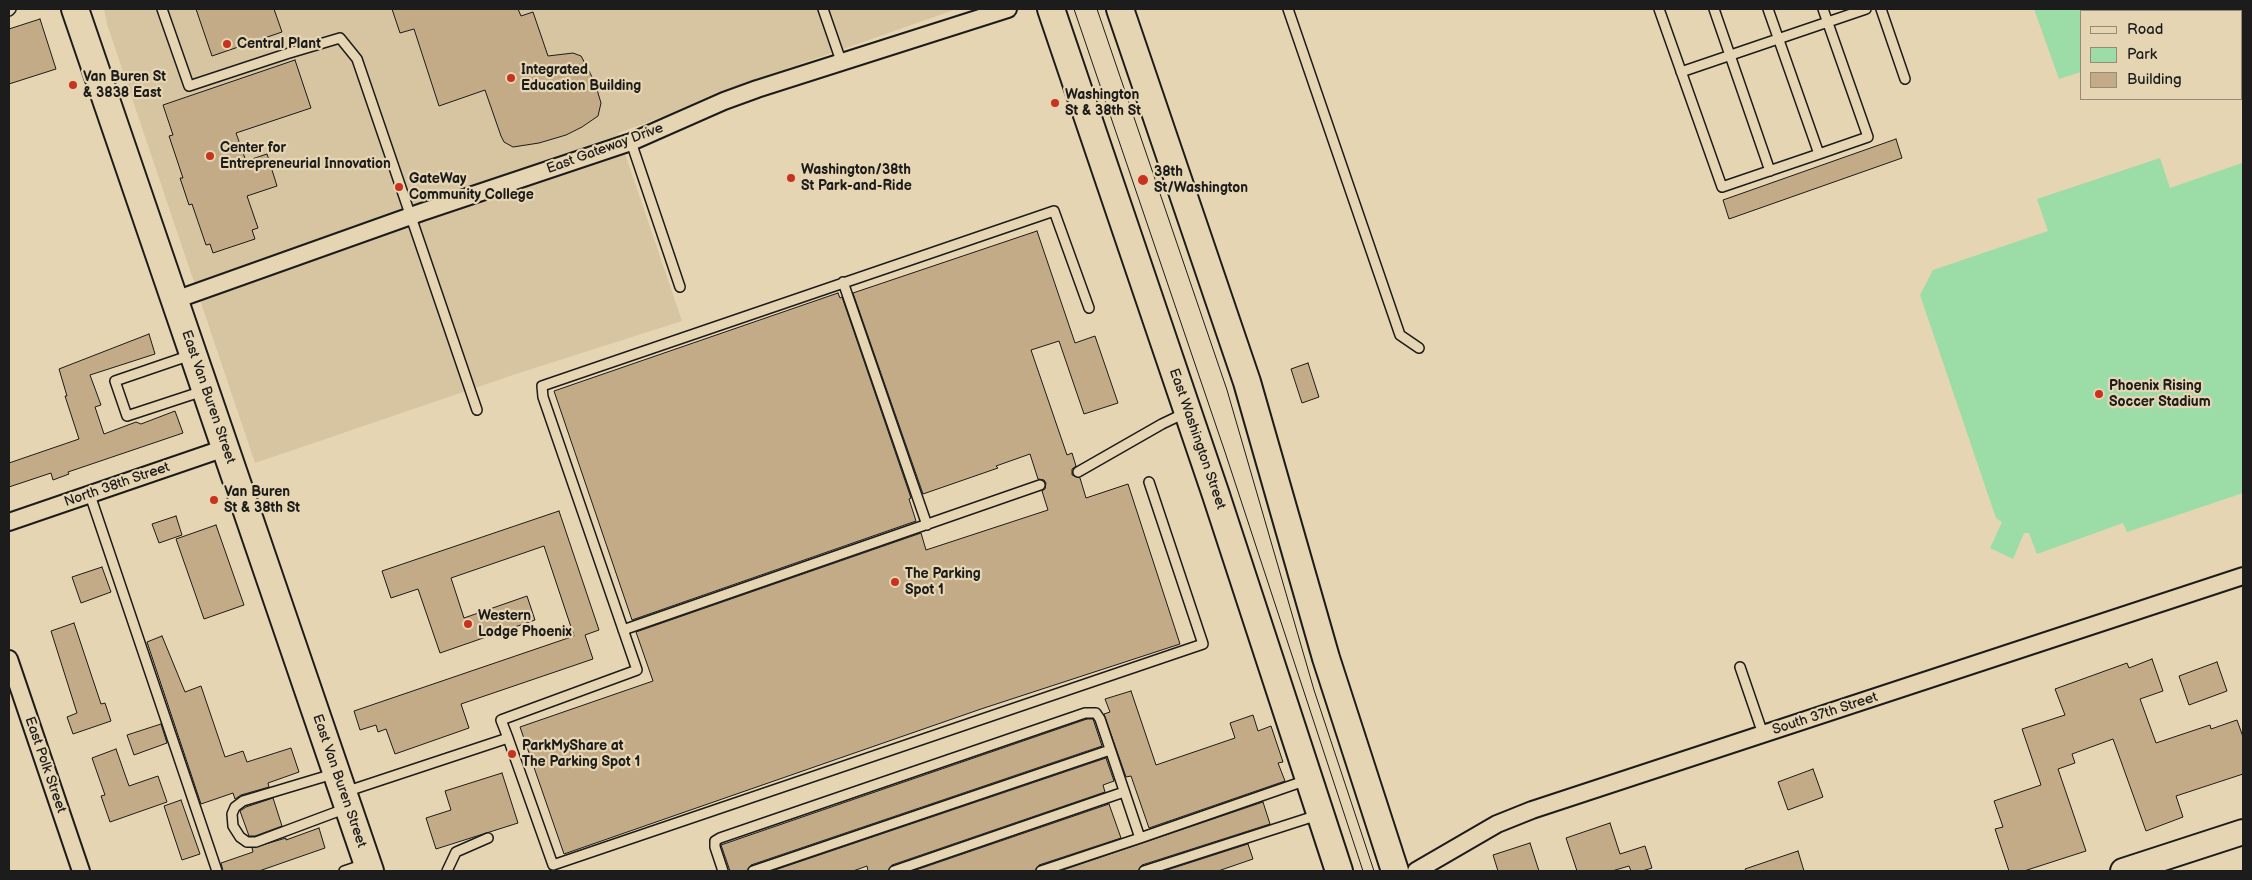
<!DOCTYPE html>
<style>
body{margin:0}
#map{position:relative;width:2252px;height:880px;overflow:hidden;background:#e6d5b2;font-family:"Balsamiq Sans",sans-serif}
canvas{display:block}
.frame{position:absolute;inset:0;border:10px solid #1c1c1c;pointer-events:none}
.legend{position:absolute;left:2080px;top:10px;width:162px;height:90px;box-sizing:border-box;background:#e6d5b2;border:1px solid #958b76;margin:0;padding:6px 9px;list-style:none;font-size:15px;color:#1c1c1c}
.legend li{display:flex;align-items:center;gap:10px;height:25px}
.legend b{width:25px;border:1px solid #958b76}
</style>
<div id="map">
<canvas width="2252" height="880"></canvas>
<div class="frame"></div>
<ul class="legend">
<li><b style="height:6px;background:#e6d5b2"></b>Road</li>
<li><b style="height:14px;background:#9cdca6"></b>Park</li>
<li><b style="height:14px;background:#c2ab86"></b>Building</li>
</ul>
</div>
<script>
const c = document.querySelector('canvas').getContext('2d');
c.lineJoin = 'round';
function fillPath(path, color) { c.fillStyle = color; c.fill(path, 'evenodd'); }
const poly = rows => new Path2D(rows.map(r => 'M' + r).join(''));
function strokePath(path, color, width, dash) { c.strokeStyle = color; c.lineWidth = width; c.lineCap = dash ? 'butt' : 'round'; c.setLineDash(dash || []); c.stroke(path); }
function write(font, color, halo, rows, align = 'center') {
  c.font = font + ' "Balsamiq Sans",sans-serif'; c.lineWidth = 4.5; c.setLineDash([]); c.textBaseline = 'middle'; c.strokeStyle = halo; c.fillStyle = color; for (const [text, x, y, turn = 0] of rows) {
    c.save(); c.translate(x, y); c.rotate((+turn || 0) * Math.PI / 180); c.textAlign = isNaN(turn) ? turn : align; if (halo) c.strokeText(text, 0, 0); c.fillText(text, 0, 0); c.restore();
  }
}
fillPath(poly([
 [104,9,957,9,709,96,665,116,618,133,682,321,516,374,255,463,107,24]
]), '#d7c5a2');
fillPath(poly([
 [2034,9,2232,9,2233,11,2081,11,2081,72,2059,79],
 [2160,158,2170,188,2242,163,2243,166,2243,493,2127,532,2123,523,2037,554,2029,533,2024,533,2013,559,1990,548,2002,522,1996,518,1920,295,1933,270,2048,231,2037,199]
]), '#9cdca6');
const building = poly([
 [196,9,274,9,282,32,212,56,196,9],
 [392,9,518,9,521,16,533,12,548,56,573,53,581,56,586,65,595,83,601,103,598,116,582,127,566,135,539,143,513,147,504,142,501,136,485,90,439,106,414,29,400,33,392,9],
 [40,19,56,69,9,84,9,29,40,19],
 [295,60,311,108,236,133,246,161,267,154,277,186,247,196,258,228,252,230,255,239,213,253,210,244,206,245,192,204,189,205,180,178,183,178,169,136,173,135,163,105,295,60],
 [1896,139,1902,158,1729,219,1723,200,1896,139],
 [1037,231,1075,343,1095,336,1118,403,1084,414,1059,341,1031,350,1067,455,1072,453,1076,466,1072,469,1072,475,1080,478,1086,498,1128,484,1180,644,981,709,564,854,520,727,653,681,636,632,921,533,926,550,1048,510,1042,491,1045,489,1046,483,1044,480,1038,479,1030,454,996,466,998,468,923,494,853,293,1037,231],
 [838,293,840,298,842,297,911,498,909,499,916,521,632,620,554,391,838,293],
 [149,334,155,354,90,375,101,405,95,407,104,434,136,422,141,424,175,411,183,433,68,472,69,474,53,480,51,473,9,487,9,463,79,439,65,396,67,396,59,369,149,334],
 [1308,363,1319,397,1302,403,1291,369,1308,363],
 [559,511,599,630,585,635,593,659,461,704,469,728,395,754,386,729,378,732,376,725,360,730,354,711,574,636,544,546,451,578,464,618,527,596,535,620,440,653,418,589,391,598,382,571,559,511],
 [176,516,182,535,159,543,152,524,176,516],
 [216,525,244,605,204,619,176,539,216,525],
 [102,567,111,592,81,603,72,577,102,567],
 [74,623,101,704,105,703,111,721,73,734,67,717,77,713,51,631,74,623],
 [162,636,185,692,201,686,225,757,243,751,247,762,291,748,299,772,268,783,269,787,241,795,235,799,233,793,201,804,147,642,162,636],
 [2152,659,2163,691,2140,699,2156,743,2210,725,2211,729,2237,720,2243,737,2243,774,2176,796,2183,817,2146,831,2113,739,2072,754,2075,763,2058,769,2086,851,2024,871,2009,871,1995,829,2003,827,1994,801,2041,785,2022,729,2065,715,2055,689,2127,663,2129,668,2152,659],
 [2217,662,2227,691,2189,705,2179,676,2217,662],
 [1131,691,1156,765,1235,738,1230,723,1253,715,1258,731,1271,726,1283,762,1278,763,1285,781,1149,828,1131,776,1126,777,1104,714,1110,712,1105,699,1131,691],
 [1087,719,1093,719,1102,746,751,865,747,871,730,871,721,845,1087,719],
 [161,724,167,743,134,755,127,735,161,724],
 [116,749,129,786,158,776,167,802,110,822,101,796,105,795,92,758,116,749],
 [1106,758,1114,781,1103,785,1105,792,892,865,888,871,868,871,867,866,853,871,772,871,1106,758],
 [1813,769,1823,797,1788,810,1778,782,1813,769],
 [502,773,518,823,436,849,426,818,451,810,445,791,502,773],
 [273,798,282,826,255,836,249,836,240,811,246,807,273,798],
 [181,800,200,854,182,860,164,806,181,800],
 [1263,802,1270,824,1142,865,1138,871,1060,871,1263,802],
 [1109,804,1121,838,1039,865,1035,871,913,871,1109,804],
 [1610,823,1620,854,1645,846,1652,868,1642,871,1631,871,1629,866,1612,871,1577,871,1566,838,1610,823],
 [319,828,325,848,259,871,223,871,221,863,253,852,252,848,286,838,286,840,319,828],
 [1530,843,1539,871,1498,871,1493,855,1530,843],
 [1248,844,1253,859,1218,871,1164,871,1248,844],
 [1798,851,1804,871,1746,871,1745,869,1798,851]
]);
fillPath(building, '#c2ab86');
strokePath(building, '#1c1c1c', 1);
const lane = poly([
 [162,9,189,86,286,54,340,38,357,59,477,410],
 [823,9,841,61],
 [1288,9,1400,335,1419,348],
 [1659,9,1722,187,1819,154,1768,9],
 [1714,9,1770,171],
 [1881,9,1905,79],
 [9,11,11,9],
 [1681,72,1866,9],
 [631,142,680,287],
 [1819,154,1868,137,1823,9],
 [843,282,927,525],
 [191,355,115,381,127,416,203,391],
 [1078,472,1162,424,1185,413],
 [90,495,217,871],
 [623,630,1040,485],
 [1740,667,1763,734],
 [508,738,501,720,637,670,543,397,542,386,1054,211,1089,308],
 [333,774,243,801,235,807,232,814,233,826,240,837,247,842,256,842,347,808],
 [345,792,508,738,553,865,1203,644,1149,482],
 [1140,838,1307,780],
 [344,871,365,864],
 [447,871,456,852,488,838],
 [723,871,715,847,715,841,720,838,1085,713,1096,713,1100,719,1140,838,1041,871],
 [753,871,1110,750],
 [894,871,1124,792],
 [1144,871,1318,815]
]);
const street = poly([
 [175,300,422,212,631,142,724,101,757,89,1008,9],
 [9,522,225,448],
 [9,659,81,871],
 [1416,871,1497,824,1532,810,2243,576]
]);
const secondary = poly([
 [2123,871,2243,832]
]);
const primary = poly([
 [75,9,370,871],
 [1051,9,1216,495,1339,871],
 [1120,9,1247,382,1326,658,1395,871]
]);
strokePath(lane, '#1c1c1c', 12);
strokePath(street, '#1c1c1c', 20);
strokePath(secondary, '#1c1c1c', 28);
strokePath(primary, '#1c1c1c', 30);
strokePath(lane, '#e6d5b2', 9);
strokePath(street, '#e6d5b2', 16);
strokePath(secondary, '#e6d5b2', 24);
strokePath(primary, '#e6d5b2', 26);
strokePath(poly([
 [1074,9,1225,452,1363,871],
 [1097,9,1227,390,1314,690,1374,871]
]), '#1c1c1c', 1);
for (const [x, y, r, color] of [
 [227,44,5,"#c8321e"],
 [511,78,5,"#c8321e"],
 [73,85,5,"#c8321e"],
 [1055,103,5,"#c8321e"],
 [210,156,5,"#c8321e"],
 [791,178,5,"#c8321e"],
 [1143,180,6,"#c8321e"],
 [399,187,5,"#c8321e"],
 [2099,394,5,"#c8321e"],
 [214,500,5,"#c8321e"],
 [895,582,5,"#c8321e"],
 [468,624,5,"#c8321e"],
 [512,754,5,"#c8321e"]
]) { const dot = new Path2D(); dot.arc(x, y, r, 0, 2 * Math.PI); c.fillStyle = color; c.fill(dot); strokePath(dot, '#e6d5b2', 2); }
write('bold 14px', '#1c1c1c', '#e6d5b2', [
 ["Central Plant",237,44],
 ["Integrated",521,70],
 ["Education Building",521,86],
 ["Van Buren St",83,77],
 ["& 3838 East",83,93],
 ["Washington",1065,95],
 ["St & 38th St",1065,111],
 ["Center for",220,148],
 ["Entrepreneurial Innovation",220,164],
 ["Washington/38th",801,170],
 ["St Park-and-Ride",801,186],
 ["38th",1154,172],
 ["St/Washington",1154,188],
 ["GateWay",409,179],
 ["Community College",409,195],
 ["Phoenix Rising",2109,386],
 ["Soccer Stadium",2109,402],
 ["Van Buren",224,492],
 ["St & 38th St",224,508],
 ["The Parking",905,574],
 ["Spot 1",905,590],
 ["Western",478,616],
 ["Lodge Phoenix",478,632],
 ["ParkMyShare at",522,746],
 ["The Parking Spot 1",522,762]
], 'left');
write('14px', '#1c1c1c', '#e6d5b2', [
 ["East Gateway Drive",605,149,-20],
 ["East Van Buren Street",208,397,71],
 ["East Washington Street",1197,439,71],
 ["North 38th Street",117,485,-19],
 ["South 37th Street",1825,714,-18],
 ["East Polk Street",45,765,71],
 ["East Van Buren Street",339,781,71]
]);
</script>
